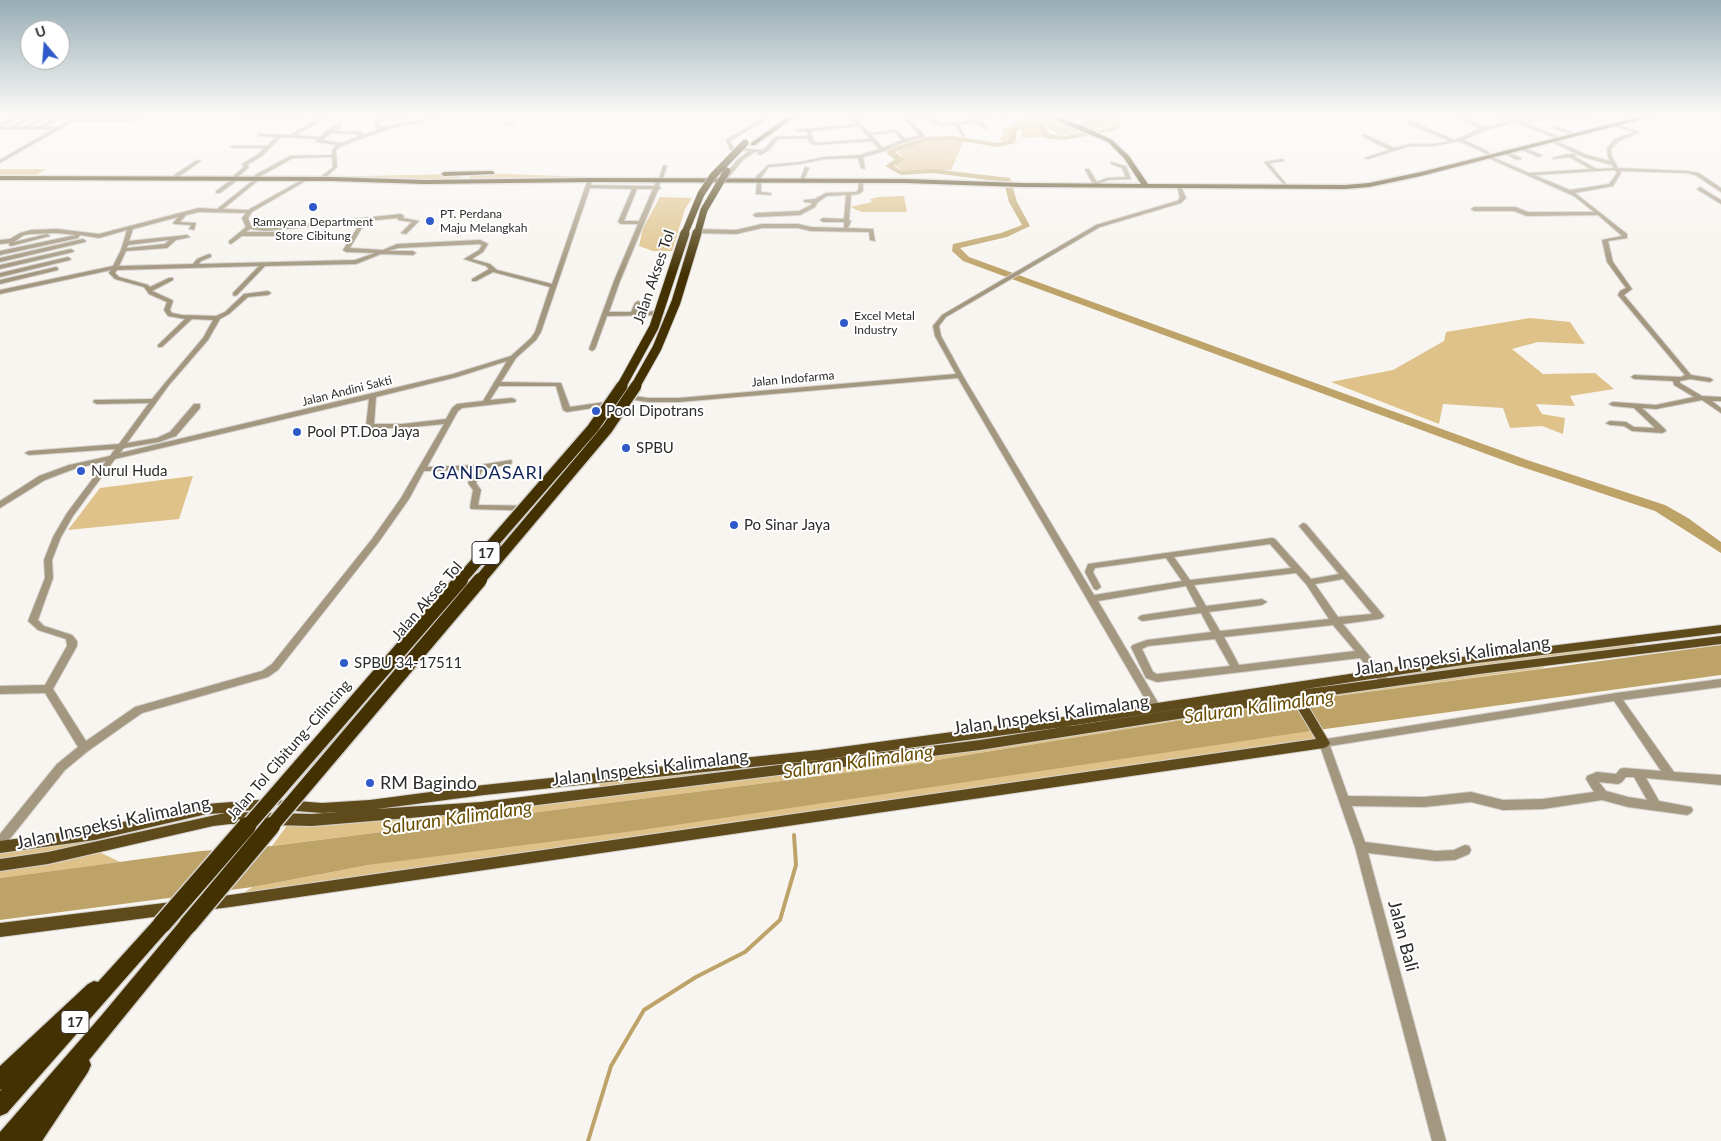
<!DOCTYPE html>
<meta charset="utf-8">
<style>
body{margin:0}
#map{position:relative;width:1721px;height:1141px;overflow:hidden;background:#f8f5f0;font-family:Lato,sans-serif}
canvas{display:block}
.north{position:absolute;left:20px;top:20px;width:50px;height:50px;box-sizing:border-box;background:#fff;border:1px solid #ababaa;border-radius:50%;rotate:342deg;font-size:14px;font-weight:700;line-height:20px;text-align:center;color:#2e2d2b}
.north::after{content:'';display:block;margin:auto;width:18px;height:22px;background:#305ac9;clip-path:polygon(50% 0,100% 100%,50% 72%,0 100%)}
</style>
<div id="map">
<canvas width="1721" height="1141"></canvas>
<div class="north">U</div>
</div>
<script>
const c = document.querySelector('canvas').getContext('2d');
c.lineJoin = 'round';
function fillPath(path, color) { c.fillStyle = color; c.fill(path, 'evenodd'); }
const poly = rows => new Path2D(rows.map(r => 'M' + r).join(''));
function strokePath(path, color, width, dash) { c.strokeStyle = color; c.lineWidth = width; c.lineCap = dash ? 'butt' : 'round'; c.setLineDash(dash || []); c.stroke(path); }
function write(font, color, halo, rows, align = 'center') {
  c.font = font + ' Lato,sans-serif'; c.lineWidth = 4; c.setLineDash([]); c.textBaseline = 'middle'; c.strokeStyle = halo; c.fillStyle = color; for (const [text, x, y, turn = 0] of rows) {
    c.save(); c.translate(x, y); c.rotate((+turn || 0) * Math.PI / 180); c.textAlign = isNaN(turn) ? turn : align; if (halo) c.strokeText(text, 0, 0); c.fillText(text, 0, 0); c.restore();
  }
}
fillPath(poly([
 [944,138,964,141,956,159,930,162,918,155,902,150,914,144],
 [0,169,46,169,36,175,359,176,455,174,461,176,457,180,0,178],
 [483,173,589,177,739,178,738,182,467,180,470,176],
 [660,197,692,198,685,209,672,251,653,251,639,246,643,228],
 [1530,318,1570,322,1585,344,1538,342,1512,349,1543,374,1595,373,1614,389,1570,396,1575,406,1536,404,1542,414,1565,418,1563,434,1542,426,1510,428,1503,408,1443,404,1439,424,1331,382,1393,370,1444,341,1446,332],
 [193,476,179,519,68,530,100,488],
 [1632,641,1640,651,1541,663,1544,668,1299,701,906,765,272,846,291,820,599,792,600,779,977,734,980,745,1295,696,1291,688],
 [1318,730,1324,743,230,901,253,887,369,865],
 [95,834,91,848,120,862,0,878,0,847]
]), '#dec289');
fillPath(poly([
 [1054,114,1104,114,1113,116,1117,121,1114,125,1069,134,1057,134,1041,123,1029,122,1017,127,1013,139,999,141,1003,136,1003,127,1010,126,1010,124,1024,118,1042,117,1052,122,1068,122,1071,127,1083,126,1083,121,1063,118],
 [1033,123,1039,124,1049,137,1022,138,1021,129],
 [902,150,918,155,930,162,956,159,951,170,903,172,893,163,902,160,902,156,897,152],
 [904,196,907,212,862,212,850,207,872,202,870,199,878,197]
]), '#dbbf85');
fillPath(poly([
 [1721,645,1721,675,1318,730,641,830,369,865,253,887,0,920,0,878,201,851,272,846,906,765,1299,701]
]), '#bea369');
strokePath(poly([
 [588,1141,611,1066,644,1010,696,977,745,952,780,920,796,865,794,835]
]), '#bea369', 4);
fillPath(poly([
 [1064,114,1078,114,1075,116,1064,114],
 [1099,114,1117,117,1122,124,1113,131,1064,140,1045,138,1038,126,1032,125,1017,131,1015,143,998,147,954,140,926,141,895,152,904,159,894,166,902,171,933,169,1010,178,1017,202,1030,226,1007,237,960,248,969,257,1527,460,1665,505,1688,518,1721,542,1721,553,1655,511,1519,466,963,261,952,251,953,244,1001,233,1022,225,1009,202,1004,182,933,173,901,175,885,166,895,159,887,154,888,149,925,137,954,136,998,143,1009,140,1012,129,1031,121,1042,123,1050,134,1064,136,1109,128,1115,124,1113,119,1099,114]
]), '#bea369');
const minor = poly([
 [19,114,24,114,2,127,10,127,33,114,38,114,16,127,24,127,47,114,52,114,30,127,38,127,61,114,66,114,44,127,58,127,80,114,85,114,78,119,131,119,140,114,145,114,132,121,74,121,0,163,0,160,53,129,0,129,0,124,19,114],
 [298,114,304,114,296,118,244,118,242,117,244,116,295,116,298,114],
 [324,114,328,114,325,119,296,135,321,137,326,131,340,123,342,125,334,131,361,132,364,135,380,129,376,128,374,124,384,114,389,114,378,124,384,127,437,117,439,118,388,129,341,146,336,150,337,167,326,177,322,176,333,167,332,157,293,158,259,177,255,177,255,175,290,156,332,155,332,150,337,145,316,142,317,139,281,137,262,156,247,165,249,167,238,177,239,179,220,193,216,193,216,191,235,177,234,175,244,167,242,164,258,154,264,148,233,148,231,147,231,146,267,146,276,137,259,136,257,134,290,135,321,117,324,114],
 [331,133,358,134,359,136,342,143,322,140,331,133],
 [351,114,365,114,353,116,351,114],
 [770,114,775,114,730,141,734,148,763,150,775,137,808,136,807,131,797,132,795,130,856,124,852,116,842,114,859,114,856,117,858,121,869,133,896,130,906,139,919,135,905,120,919,114,926,114,941,123,960,123,986,115,1034,115,1032,116,986,117,979,120,987,128,985,129,975,121,959,125,965,136,963,137,955,125,938,125,922,116,910,120,924,135,924,137,902,143,885,151,863,157,865,169,861,168,858,158,824,159,800,164,769,167,760,179,756,179,756,177,768,165,800,162,824,157,860,155,879,149,872,141,815,145,809,142,808,138,778,139,769,150,761,155,757,154,759,152,755,152,743,160,727,179,723,179,723,177,739,158,749,151,730,150,726,140,770,114],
 [859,126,870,139,816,143,813,140,811,131,859,126],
 [895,132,902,140,883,148,871,135,895,132],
 [1448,114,1454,114,1485,127,1510,121,1496,114,1502,114,1516,120,1592,115,1594,116,1592,117,1521,122,1557,136,1555,138,1515,122,1485,130,1464,140,1489,152,1489,154,1487,154,1459,141,1434,146,1410,146,1368,159,1364,158,1390,150,1362,136,1364,134,1394,148,1410,144,1434,144,1450,141,1407,123,1407,121,1411,121,1455,140,1481,128,1448,114],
 [390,117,405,117,407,118,405,119,388,119,390,117],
 [506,123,512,123,514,124,512,125,504,125,506,123],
 [1615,124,1640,132,1619,141,1611,149,1612,157,1618,168,1687,171,1699,173,1721,188,1721,192,1695,175,1687,173,1620,171,1621,173,1613,186,1575,193,1627,234,1627,238,1608,241,1613,262,1632,289,1624,295,1691,375,1710,378,1713,380,1710,382,1690,379,1680,381,1680,383,1702,396,1721,397,1721,401,1712,401,1721,408,1721,413,1702,400,1656,409,1642,408,1665,429,1666,431,1662,433,1632,431,1624,426,1610,425,1606,423,1610,421,1626,422,1634,427,1655,428,1634,408,1613,406,1609,404,1613,402,1656,405,1694,397,1674,385,1673,381,1634,379,1631,377,1634,375,1681,377,1685,375,1618,295,1620,291,1626,288,1607,262,1602,240,1622,236,1621,235,1598,215,1527,216,1514,211,1474,211,1471,209,1474,207,1515,207,1528,212,1594,212,1574,196,1486,157,1490,156,1529,173,1591,169,1569,157,1554,159,1552,158,1568,154,1576,154,1576,155,1574,156,1597,169,1614,168,1612,165,1583,157,1550,141,1554,140,1587,155,1610,161,1608,157,1607,148,1615,139,1634,132,1615,126,1615,124],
 [1615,170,1617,173,1609,184,1570,190,1534,175,1615,170],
 [1554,126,1573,132,1573,133,1571,134,1552,128,1554,126],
 [1522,147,1542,155,1542,156,1538,157,1520,149,1520,148,1522,147],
 [1505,151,1521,158,1521,159,1517,160,1503,153,1503,151,1505,151],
 [1282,159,1284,160,1284,161,1269,163,1287,185,1285,186,1264,162,1282,159],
 [197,160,201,161,178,177,174,177,174,175,197,160],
 [1111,162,1126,166,1131,179,1108,180,1098,184,1093,184,1085,170,1085,169,1089,169,1097,182,1107,178,1126,177,1122,168,1111,164,1111,162],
 [665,165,667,166,663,178,659,179,663,166,665,165],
 [805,167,809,168,804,180,800,180,805,167],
 [256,178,260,179,223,209,248,210,305,178,309,179,252,212,248,218,251,226,265,227,295,225,401,214,404,216,403,218,419,221,406,234,401,233,412,222,398,220,398,218,366,221,350,248,383,250,397,244,480,240,488,244,483,252,472,259,490,264,497,270,552,284,588,179,592,180,591,185,654,186,657,180,661,180,659,187,661,188,658,190,620,281,609,312,631,312,635,303,638,301,641,303,638,312,661,311,664,313,661,315,607,316,595,349,592,351,589,349,614,281,638,224,621,224,618,222,632,189,590,188,541,332,536,340,516,358,501,382,561,383,570,407,612,401,616,403,612,405,567,412,563,410,556,386,499,386,490,400,512,398,516,400,515,402,462,408,458,411,427,467,480,465,511,460,512,462,511,464,483,469,476,483,481,490,478,505,537,506,541,509,540,511,471,509,470,507,473,490,468,483,475,470,424,471,409,499,378,543,278,670,268,677,142,713,88,751,65,770,4,846,0,847,0,834,57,764,78,747,45,693,0,694,0,686,45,685,67,646,66,639,38,630,28,621,45,578,44,560,53,537,67,513,106,461,74,469,45,480,0,508,0,501,39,476,69,465,110,456,115,449,29,455,25,453,29,451,119,444,149,403,97,404,93,402,94,400,152,399,165,383,203,338,213,320,192,319,162,347,158,347,158,345,185,319,168,316,164,310,167,302,149,294,144,287,115,279,109,273,111,270,0,294,0,290,113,266,121,250,127,230,99,238,80,235,78,238,0,255,0,251,76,235,57,233,31,234,24,235,14,242,47,234,50,236,11,246,9,245,9,243,0,244,0,240,10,239,20,233,31,230,57,229,99,234,199,208,217,209,256,178],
 [637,189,653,189,639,221,624,221,637,189],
 [199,212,246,213,242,218,246,227,229,241,229,243,231,244,242,236,284,236,287,234,284,232,246,232,250,229,265,231,361,222,343,250,346,252,375,253,355,260,199,264,201,261,211,257,211,255,209,254,197,259,193,264,119,266,126,251,167,248,176,240,190,237,187,235,129,241,133,229,178,217,173,223,174,224,191,225,189,229,194,230,196,223,180,222,186,215,199,212],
 [169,240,165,244,127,248,128,245,169,240],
 [479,244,482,245,479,250,464,259,486,266,489,269,472,279,472,281,476,281,493,272,550,287,535,332,531,338,511,356,453,374,120,453,124,448,159,442,176,436,200,408,200,404,194,404,170,432,157,438,127,443,169,385,208,340,220,319,229,314,248,297,268,295,271,293,268,291,244,294,225,312,216,316,182,315,172,313,170,310,173,301,172,300,152,291,173,280,173,278,169,278,150,287,148,285,119,277,115,273,117,270,259,266,233,293,233,295,235,296,237,295,265,266,356,264,381,254,413,255,416,253,413,251,388,251,398,248,479,244],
 [507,361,483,401,457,404,452,408,446,419,402,424,374,424,376,397,457,377,507,361],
 [369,399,366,426,367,428,402,428,444,424,401,498,372,539,272,664,262,671,135,707,86,741,53,689,77,646,77,641,72,635,44,626,38,620,53,578,52,560,61,537,73,516,115,459,369,399],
 [859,180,863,181,863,191,859,194,851,195,849,220,851,221,848,228,873,229,875,241,870,240,869,232,811,231,798,228,762,228,736,234,696,233,693,231,696,229,736,230,762,224,798,224,811,227,844,228,844,222,823,222,820,220,823,218,844,219,846,195,827,196,818,202,815,207,800,215,756,217,753,215,756,213,799,211,811,205,812,203,804,202,804,200,815,199,826,193,856,192,858,190,859,180],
 [757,181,761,182,761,192,771,193,771,195,756,194,757,181],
 [1179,185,1181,186,1186,198,1181,203,1100,227,946,317,939,326,941,336,963,376,1094,595,1182,581,1166,558,1095,568,1093,572,1101,587,1097,590,1094,589,1085,572,1088,564,1272,538,1275,539,1311,579,1339,574,1299,526,1303,523,1306,524,1384,616,1382,618,1379,619,1343,624,1389,680,1391,683,1389,686,1386,687,1383,686,1360,658,1157,682,1146,678,1131,647,1133,645,1147,640,1211,632,1201,613,1143,621,1140,620,1138,618,1140,616,1143,615,1197,607,1186,586,1098,601,1164,713,1163,716,1159,717,1155,716,958,378,679,402,648,402,628,399,624,397,628,395,648,398,679,398,956,374,935,336,933,326,942,315,1096,225,1177,201,1180,198,1177,186,1179,185],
 [1270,544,1291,568,1190,580,1174,557,1270,544],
 [1296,573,1306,584,1329,619,1220,631,1209,612,1262,605,1267,602,1262,599,1206,606,1194,585,1296,573],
 [1343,579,1372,614,1338,617,1315,584,1343,579],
 [1333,625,1355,651,1239,665,1224,637,1333,625],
 [1215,639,1230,666,1157,674,1153,672,1142,649,1148,646,1215,639],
 [1700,187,1721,200,1721,204,1698,190,1697,189,1700,187],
 [83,239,86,241,85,242,0,262,0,258,83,239],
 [71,249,74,251,73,252,0,269,0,265,71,249],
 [68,257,71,259,70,260,0,277,0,273,68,257],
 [56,267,58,268,58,270,0,284,0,280,56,267],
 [1721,679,1721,687,1623,700,1674,772,1721,775,1721,785,1646,778,1659,801,1691,807,1693,810,1691,813,1687,815,1628,807,1602,800,1543,809,1503,810,1471,802,1424,807,1352,806,1365,842,1436,851,1454,850,1465,845,1469,846,1471,850,1469,854,1455,860,1436,861,1368,853,1446,1141,1432,1141,1355,847,1319,743,1320,740,1616,693,1721,679],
 [1614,701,1661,771,1624,768,1620,769,1616,774,1597,772,1587,776,1586,779,1594,792,1543,799,1503,800,1471,792,1424,797,1348,796,1330,746,1614,701],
 [1626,777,1634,777,1647,800,1628,797,1606,791,1599,782,1618,784,1622,782,1626,777]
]);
const major = poly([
 [1721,625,1721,633,1469,664,1299,690,1479,666,1721,636,1721,644,1479,674,1304,699,1330,743,1328,746,1324,748,230,907,0,937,0,923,230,895,1316,739,1293,701,980,750,481,812,312,826,230,824,213,826,48,864,0,871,0,859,48,852,225,813,207,814,95,840,0,853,0,841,95,828,207,804,270,799,274,800,276,804,274,808,232,812,312,814,338,812,322,813,284,810,280,809,278,805,280,801,284,800,322,803,370,800,484,785,819,750,1071,716,1469,656,1721,625],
 [1288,692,980,740,819,760,1071,726,1288,692],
 [819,760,481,802,377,809,484,795,819,760]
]);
const highway = poly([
 [792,114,799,114,755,145,751,145,751,143,792,114],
 [1041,114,1050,114,1085,127,1112,140,1129,156,1148,184,1345,185,1369,183,1421,172,1651,114,1662,114,1421,176,1369,187,1345,189,1021,187,906,183,590,182,425,184,332,181,0,180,0,176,332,177,425,180,590,178,906,179,1021,183,1141,184,1124,158,1108,142,1041,114],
 [492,171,494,172,494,174,444,176,441,174,444,172,492,171],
 [162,916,168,918,171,924,168,930,7,1113,0,1116,0,1091,2,1089,0,1090,0,1066,88,984,94,981,98,982,156,918,162,916],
 [188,917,194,919,197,925,194,931,89,1060,91,1065,88,1072,42,1141,0,1141,0,1132,101,1016,182,919,188,917]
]);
strokePath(minor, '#d4d1cd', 2);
strokePath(major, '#d4d1cd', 2);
strokePath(highway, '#d4d1cd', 3);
fillPath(minor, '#a3977f');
fillPath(major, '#5f4a1b');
fillPath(highway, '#433101');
const highwayBridgeFar4 = poly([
 [684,235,701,194,713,176,745,143],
 [697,235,704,210,727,171]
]);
const highwayBridgeFar3 = poly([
 [621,387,654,327,685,233],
 [635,387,657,348,676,302,697,233]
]);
const highwayBridgeFar2 = poly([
 [460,581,593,428,622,386],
 [479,581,607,429,636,386]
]);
const highwayBridgeFar1 = poly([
 [246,828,461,580],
 [270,828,480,580]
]);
const highwayBridge = poly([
 [162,924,247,826],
 [188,925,271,826]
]);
strokePath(highwayBridgeFar4, '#d4d1cd', 8, []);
strokePath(highwayBridgeFar3, '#d4d1cd', 11, []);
strokePath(highwayBridgeFar2, '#d4d1cd', 14, []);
strokePath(highwayBridgeFar1, '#d4d1cd', 17, []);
strokePath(highwayBridge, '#d4d1cd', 21, []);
strokePath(highwayBridgeFar4, '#433101', 7);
strokePath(highwayBridgeFar3, '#433101', 9);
strokePath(highwayBridgeFar2, '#433101', 11);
strokePath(highwayBridgeFar1, '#433101', 14);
strokePath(highwayBridge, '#433101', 18);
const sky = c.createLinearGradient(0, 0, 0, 274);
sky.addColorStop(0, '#97adb5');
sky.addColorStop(0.42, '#fcfaf8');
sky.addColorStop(1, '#fcfaf800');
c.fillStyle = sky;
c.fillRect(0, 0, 1721, 274);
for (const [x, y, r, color] of [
 [313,207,5,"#305ac9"],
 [430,221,5,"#305ac9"],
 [844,323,5,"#305ac9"],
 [596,411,5,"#305ac9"],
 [297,432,5,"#305ac9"],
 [626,448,5,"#305ac9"],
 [81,471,5,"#305ac9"],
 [734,525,5,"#305ac9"],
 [344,663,5,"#305ac9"],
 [370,783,5,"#305ac9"]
]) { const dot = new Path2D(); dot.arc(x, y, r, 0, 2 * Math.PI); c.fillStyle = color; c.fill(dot); strokePath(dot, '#fff', 2); }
write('12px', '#2e2d2b', '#fff', [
 ["PT. Perdana",440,214],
 ["Maju Melangkah",440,228],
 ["Ramayana Department",313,222,"center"],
 ["Store Cibitung",313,236,"center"],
 ["Excel Metal",854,316],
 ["Industry",854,330]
], 'left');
write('12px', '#2e2d2b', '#fff', [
 ["Jalan Indofarma",793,379,-5],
 ["Jalan Andini Sakti",347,391,-14]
]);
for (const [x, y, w] of [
 [486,553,28],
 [75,1022,28]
]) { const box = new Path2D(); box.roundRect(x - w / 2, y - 11.5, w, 23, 4); c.fillStyle = '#fff'; c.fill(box); strokePath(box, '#2e2d2b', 1); }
write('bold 14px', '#2e2d2b', null, [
 ["17",486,553],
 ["17",75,1022]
]);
write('15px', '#2e2d2b', '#fff', [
 ["Jalan Akses Tol",654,277,-71],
 ["Jalan Akses Tol",427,601,-49],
 ["Jalan Tol Cibitung–Cilincing",289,750,-49]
]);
write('15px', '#2e2d2b', '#fff', [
 ["Pool Dipotrans",606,411],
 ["Pool PT.Doa Jaya",307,432],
 ["SPBU",636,448],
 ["Nurul Huda",91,471],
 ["Po Sinar Jaya",744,525],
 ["SPBU 34-17511",354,663]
], 'left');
c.letterSpacing = '1px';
write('18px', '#10245a', '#fff', [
 ["GANDASARI",488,473]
]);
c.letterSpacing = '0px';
write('18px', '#2e2d2b', '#fff', [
 ["Jalan Inspeksi Kalimalang",1452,656,-8],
 ["Jalan Inspeksi Kalimalang",1051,715,-8],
 ["Jalan Inspeksi Kalimalang",650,768,-7],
 ["Jalan Inspeksi Kalimalang",113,823,-12],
 ["Jalan Bali",1403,936,75]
]);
write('18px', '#2e2d2b', '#fff', [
 ["RM Bagindo",380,783]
], 'left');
write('italic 19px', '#6a4f03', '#fff', [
 ["Saluran Kalimalang",1259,707,-8],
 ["Saluran Kalimalang",858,762,-8],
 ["Saluran Kalimalang",457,818,-8]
]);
</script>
